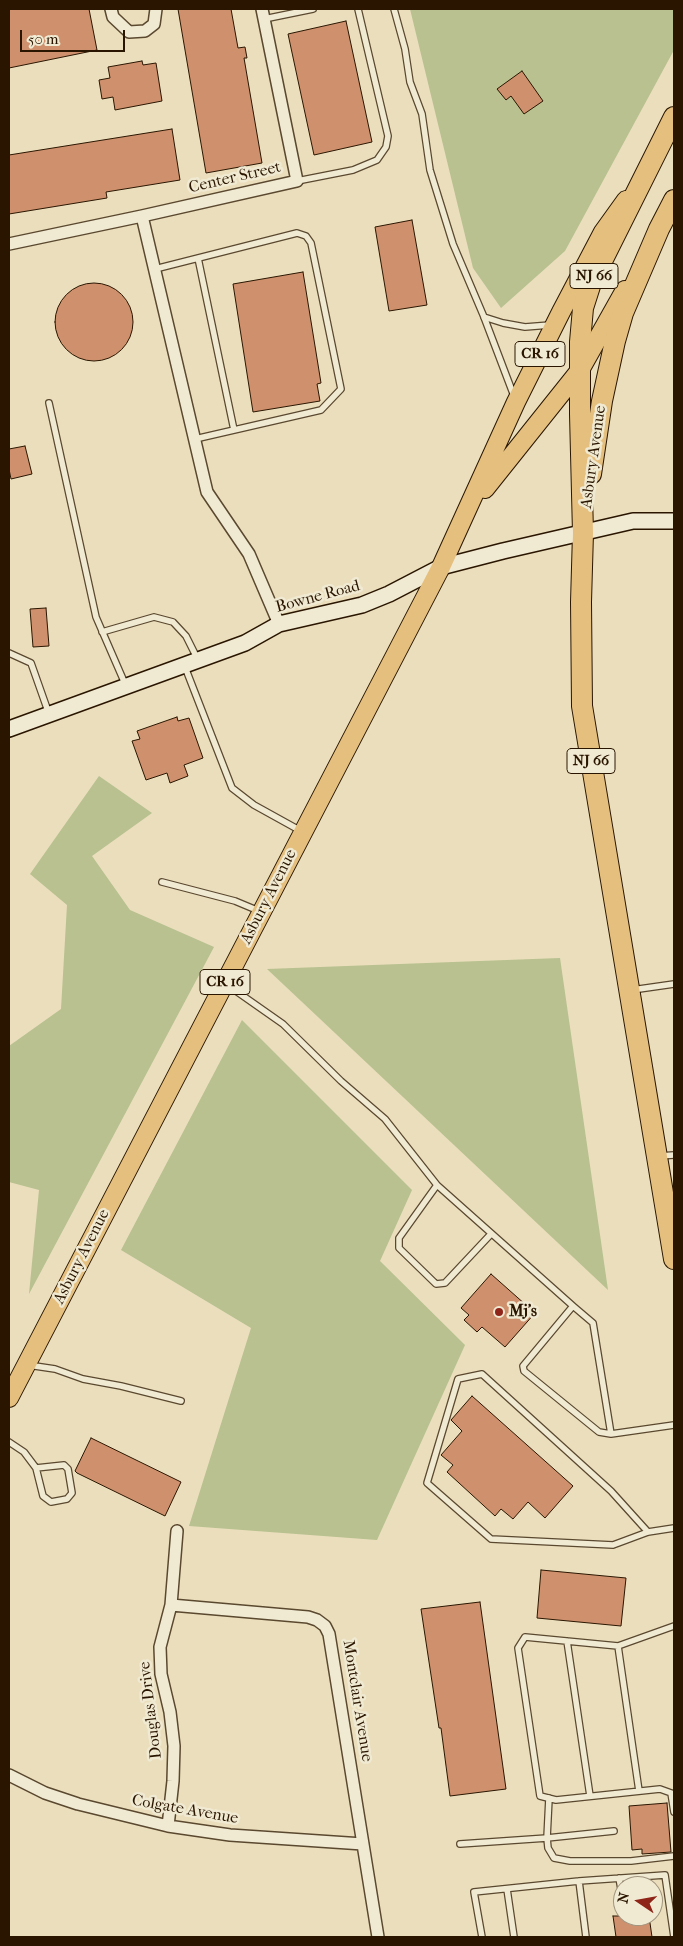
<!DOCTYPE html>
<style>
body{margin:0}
#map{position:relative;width:683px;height:1946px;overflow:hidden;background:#eadebc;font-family:"IM FELL French Canon",serif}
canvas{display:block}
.frame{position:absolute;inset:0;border:10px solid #2a1600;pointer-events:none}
.north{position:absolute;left:613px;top:1876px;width:50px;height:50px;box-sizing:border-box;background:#f1ead3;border:1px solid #a1957f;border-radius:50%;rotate:282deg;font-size:14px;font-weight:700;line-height:20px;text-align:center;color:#2a1600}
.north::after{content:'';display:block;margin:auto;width:18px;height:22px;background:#8f2418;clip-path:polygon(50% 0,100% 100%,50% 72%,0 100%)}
.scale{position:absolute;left:20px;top:30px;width:105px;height:22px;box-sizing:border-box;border:2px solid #2a1600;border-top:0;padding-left:6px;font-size:15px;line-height:18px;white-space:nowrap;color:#2a1600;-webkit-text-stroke:4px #f1ead3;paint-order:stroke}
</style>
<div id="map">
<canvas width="683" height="1946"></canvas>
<div class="frame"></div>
<div class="north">N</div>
<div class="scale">50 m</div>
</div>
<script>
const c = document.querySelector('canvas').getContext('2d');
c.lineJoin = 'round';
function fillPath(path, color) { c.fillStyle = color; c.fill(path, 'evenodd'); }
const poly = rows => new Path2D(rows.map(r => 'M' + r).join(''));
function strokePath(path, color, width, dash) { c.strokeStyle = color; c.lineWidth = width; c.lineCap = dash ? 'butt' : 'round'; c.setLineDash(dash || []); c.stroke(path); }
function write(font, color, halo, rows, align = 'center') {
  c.font = font + ' "IM FELL French Canon",serif'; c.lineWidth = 5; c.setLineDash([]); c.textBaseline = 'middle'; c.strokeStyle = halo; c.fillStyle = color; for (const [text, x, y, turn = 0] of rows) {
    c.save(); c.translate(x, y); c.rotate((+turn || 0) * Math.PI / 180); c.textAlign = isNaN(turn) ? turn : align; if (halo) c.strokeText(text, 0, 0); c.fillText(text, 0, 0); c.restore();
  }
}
fillPath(poly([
 [410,9,674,9,674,50,565,251,501,308,473,268],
 [99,776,152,813,92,856,130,910,214,947,29,1294,39,1190,9,1182,9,1046,61,1009,67,905,30,874],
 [560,958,608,1290,267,969],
 [242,1020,412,1190,380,1261,465,1345,377,1540,189,1526,251,1328,121,1250]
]), '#b8c18f');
const building = poly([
 [9,9,89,9,97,50,9,68,9,9],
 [178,9,231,9,238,48,245,47,247,58,244,58,262,163,206,173,178,9],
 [346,21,372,142,314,155,288,34,346,21],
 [142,61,143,65,156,63,162,101,115,110,113,97,102,99,99,80,110,78,108,67,142,61],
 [522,71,543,101,524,114,511,96,506,100,497,89,522,71],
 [172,129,180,180,106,192,107,198,9,214,9,155,172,129],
 [412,220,427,305,389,311,375,227,412,220],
 [303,272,321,383,317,384,320,401,253,412,233,284,303,272],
 '55 322a39 39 0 1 1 78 0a39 39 0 1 1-78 0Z',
 [25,446,32,474,11,479,9,469,9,449,25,446],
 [46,608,49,646,33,647,30,609,46,608],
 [177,717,178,721,189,718,203,758,184,765,188,776,170,783,167,773,146,780,132,741,140,739,137,731,177,717],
 [491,1274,535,1313,505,1347,482,1327,477,1332,464,1320,469,1315,461,1308,491,1274],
 [472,1396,573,1486,545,1518,528,1502,513,1519,501,1509,495,1516,447,1472,453,1465,441,1455,462,1431,451,1420,472,1396],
 [91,1438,181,1482,165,1516,77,1473,75,1471,91,1438],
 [541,1570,626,1578,621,1626,537,1618,541,1570],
 [480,1602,506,1789,450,1796,441,1728,439,1728,421,1609,480,1602],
 [667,1803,671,1852,642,1854,642,1849,632,1850,629,1806,667,1803],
 [613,1916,649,1916,652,1937,616,1937,613,1916]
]);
fillPath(building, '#cf906e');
strokePath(building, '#2a1600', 1);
const lane = poly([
 [394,9,405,49,410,82,422,114,430,170,453,244,484,317,514,396],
 [264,19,313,9],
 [297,181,353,170,377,160,386,147,388,136,358,9],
 [198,258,234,430],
 [155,269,297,233,306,236,311,243,341,389,321,410,195,439],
 [484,317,503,323,525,327,550,325],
 [49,403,96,617,126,686],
 [102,632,154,617,173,622,186,636,198,660],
 [9,653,31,663,49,714],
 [185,667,232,788,254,805,301,831],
 [162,882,235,901,259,911],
 [226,984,283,1024,341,1081,385,1119,437,1185,573,1306],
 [632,990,674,984],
 [659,1156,674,1155],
 [437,1185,399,1238,399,1248,436,1284,445,1283,491,1234],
 [28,1365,55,1369,83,1379,121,1386,181,1401],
 [611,1434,593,1323,573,1306,523,1366,524,1371,599,1432,611,1434,674,1425],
 [9,1442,24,1452,36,1468,43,1496,51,1502,67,1499,72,1493,68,1469,64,1465,36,1468],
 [648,1532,611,1491,482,1374,458,1379,427,1483,491,1539,613,1545,648,1532,674,1528],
 [674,1626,618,1646,525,1637,518,1648,540,1796,556,1800,660,1789,674,1794],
 [567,1641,590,1796],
 [618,1646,639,1791],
 [671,1793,674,1812],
 [614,1831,547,1838,548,1848,554,1858,570,1861,631,1861,674,1856],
 [460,1844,547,1838,549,1798],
 [619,1878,623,1900],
 [579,1881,586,1937],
 [507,1889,514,1937],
 [482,1937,474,1892,579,1881,665,1875,674,1937]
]);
const street = poly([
 [111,9,113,17,129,32,145,31,154,24,156,9],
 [142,216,207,492,249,554,279,624],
 [9,244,142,216,297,181,262,9],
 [171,1605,308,1617,317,1620,325,1626,329,1634,378,1937],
 [9,1775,45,1793,78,1804,168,1826,230,1835,363,1844],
 [168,1826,173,1781,174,1746,170,1712,161,1674,160,1647,171,1605,177,1531]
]);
const secondary = poly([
 [9,729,245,643,279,624,362,605,389,594,441,567,503,551,633,521,674,521]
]);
const primary = poly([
 [485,489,580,370,625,290],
 [9,1398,441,567,516,402,561,312,603,232,626,200]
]);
const highway = poly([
 [674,117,591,283,583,308,580,342,580,414,583,533,581,602,582,706,674,1259],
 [591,474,602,401,615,341,623,313,659,229,674,200]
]);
strokePath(lane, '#5a482f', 8);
strokePath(street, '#5a482f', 14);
strokePath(secondary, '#2a1600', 18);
strokePath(primary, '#2a1600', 20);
strokePath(highway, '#2a1600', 22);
strokePath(lane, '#f1ead3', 5.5);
strokePath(street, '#f1ead3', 11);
strokePath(secondary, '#f1ead3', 15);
strokePath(primary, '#e5bf7e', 18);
strokePath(highway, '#e5bf7e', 20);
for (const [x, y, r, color] of [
 [499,1312,5,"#8f2418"]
]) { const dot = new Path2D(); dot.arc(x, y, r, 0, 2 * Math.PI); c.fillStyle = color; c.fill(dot); strokePath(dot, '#f1ead3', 2); }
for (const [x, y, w] of [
 [594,276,48],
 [540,354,50],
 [591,761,48],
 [225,982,50]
]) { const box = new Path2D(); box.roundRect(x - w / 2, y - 12.5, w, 25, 4); c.fillStyle = '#f1ead3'; c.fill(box); strokePath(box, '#2a1600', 1); }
write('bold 15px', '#2a1600', null, [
 ["NJ 66",594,276],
 ["CR 16",540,354],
 ["NJ 66",591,761],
 ["CR 16",225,982]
]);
write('16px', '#2a1600', '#f1ead3', [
 ["Center Street",235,178,-13],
 ["Asbury Avenue",594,457,-82],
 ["Bowne Road",318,597,-15],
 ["Asbury Avenue",269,897,-63],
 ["Asbury Avenue",82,1257,-63],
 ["Montclair Avenue",357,1701,81],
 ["Douglas Drive",151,1710,-97],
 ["Colgate Avenue",185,1810,10]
]);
write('bold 16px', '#2a1600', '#f1ead3', [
 ["Mj's",509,1312]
], 'left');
</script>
